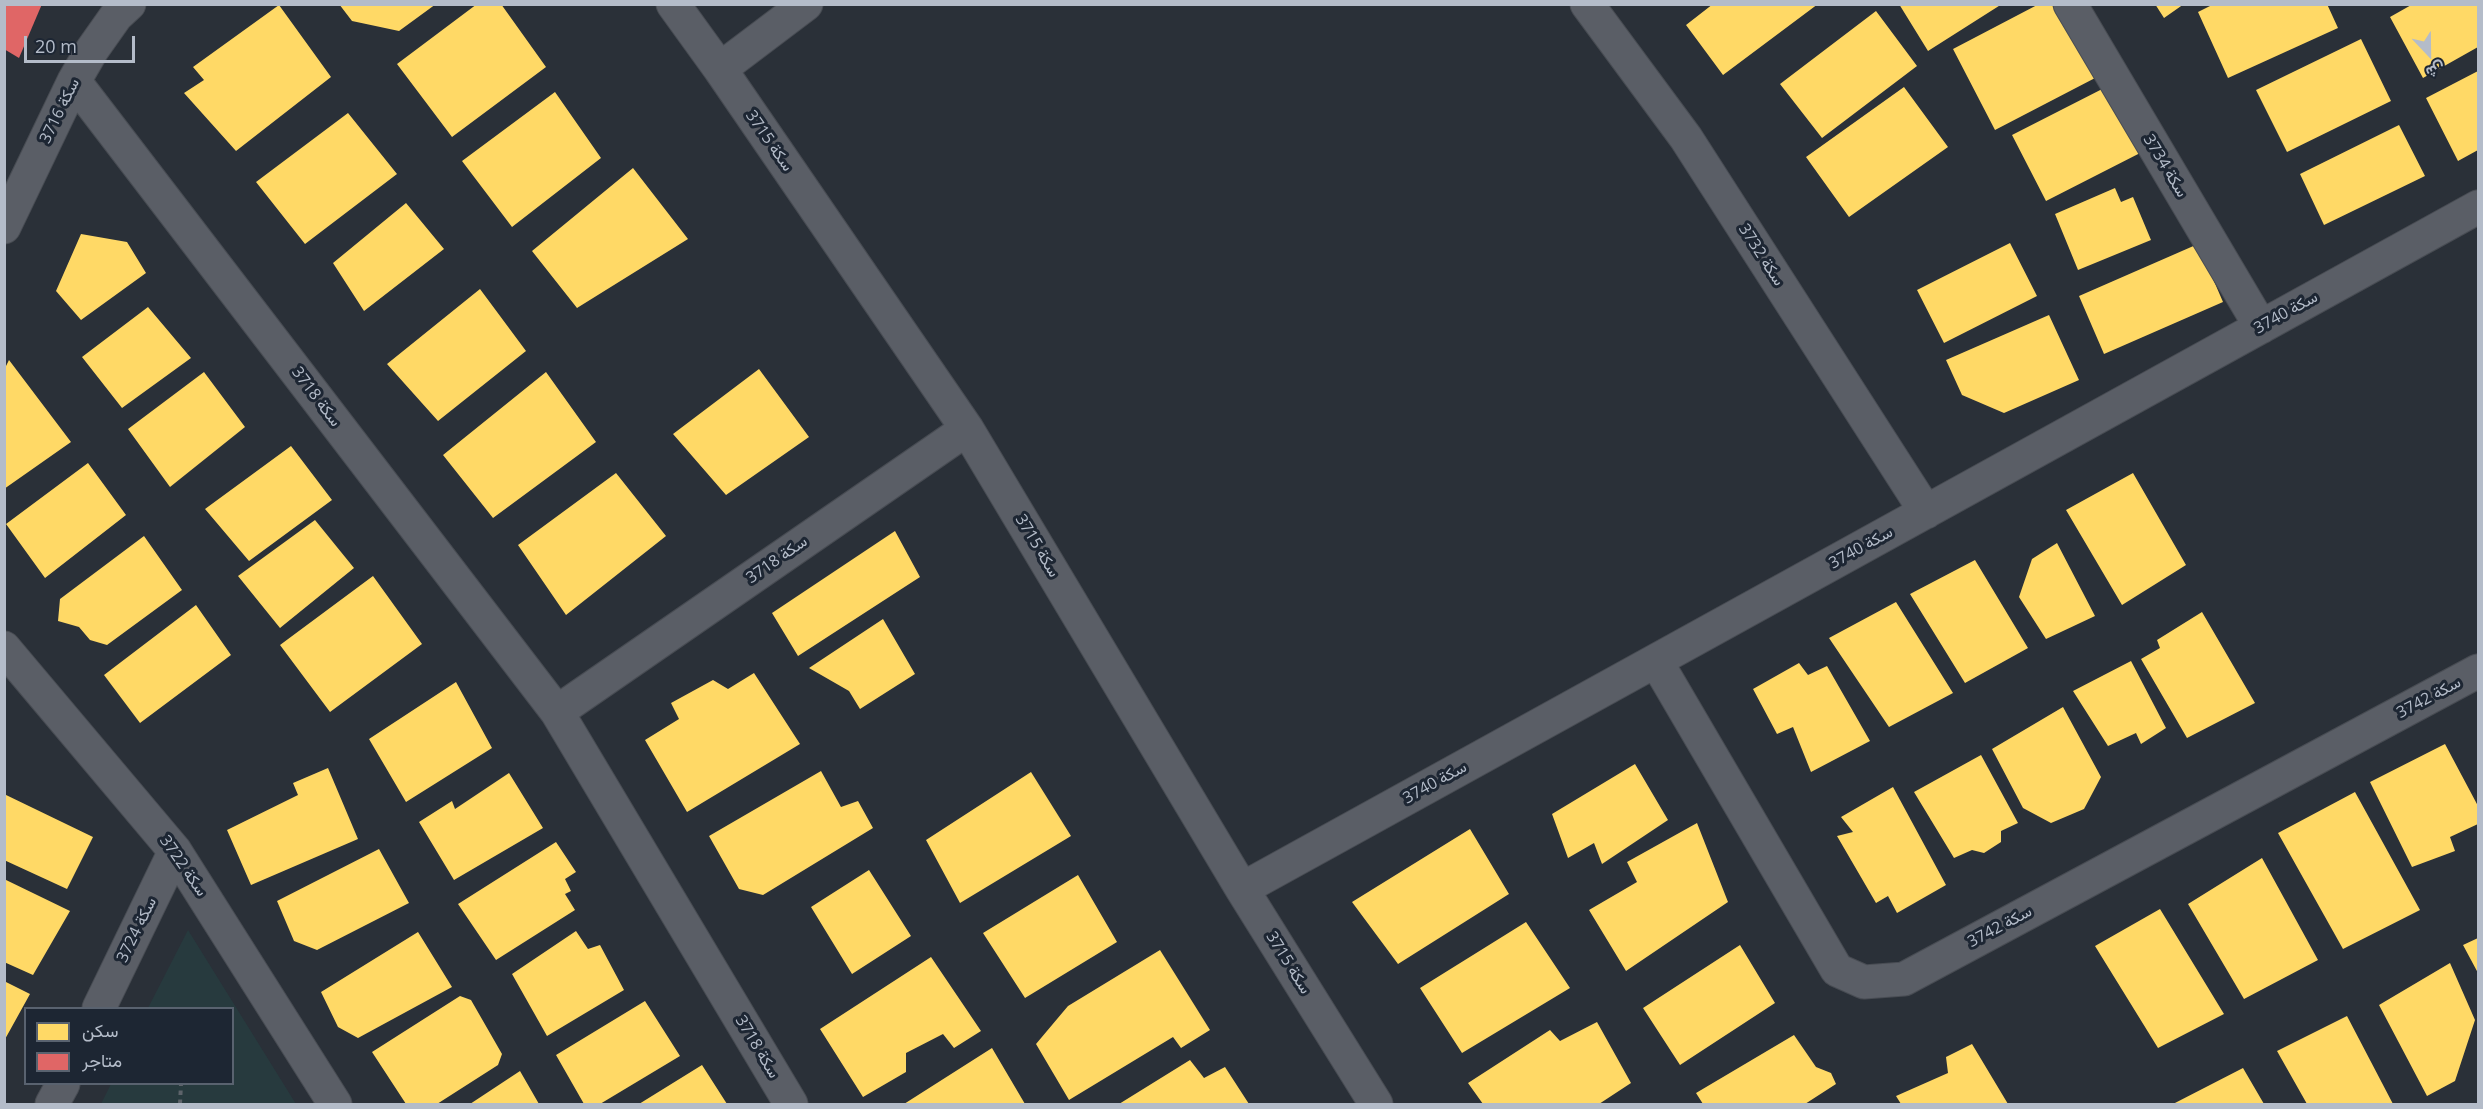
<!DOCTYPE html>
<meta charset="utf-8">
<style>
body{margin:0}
#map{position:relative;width:2483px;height:1109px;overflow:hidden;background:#2a3038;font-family:"Open Sans",Vazirmatn,sans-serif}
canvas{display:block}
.frame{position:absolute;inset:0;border:6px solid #b4bcc9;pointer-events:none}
.legend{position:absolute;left:24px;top:1007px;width:210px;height:78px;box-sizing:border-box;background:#1d2633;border:2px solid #59626f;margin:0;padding:8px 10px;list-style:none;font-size:18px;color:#b4bcc9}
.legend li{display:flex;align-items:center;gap:12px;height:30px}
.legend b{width:30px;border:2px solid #59626f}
.north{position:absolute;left:2399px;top:24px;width:60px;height:60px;-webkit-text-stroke:4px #1d2633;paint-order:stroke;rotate:158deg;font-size:16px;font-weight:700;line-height:24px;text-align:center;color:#b4bcc9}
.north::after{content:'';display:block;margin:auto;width:21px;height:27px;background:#b4bcc9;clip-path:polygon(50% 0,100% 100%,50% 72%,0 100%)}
.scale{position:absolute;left:24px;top:36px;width:111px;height:27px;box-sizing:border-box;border:3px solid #b4bcc9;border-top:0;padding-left:8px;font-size:18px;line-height:21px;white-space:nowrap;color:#b4bcc9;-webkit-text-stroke:4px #1d2633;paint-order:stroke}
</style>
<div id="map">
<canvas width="2483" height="1109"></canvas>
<div class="frame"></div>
<ul class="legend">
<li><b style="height:16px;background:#ffd966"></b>سكن</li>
<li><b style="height:16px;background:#e06666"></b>متاجر</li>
</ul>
<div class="north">ش</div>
<div class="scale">20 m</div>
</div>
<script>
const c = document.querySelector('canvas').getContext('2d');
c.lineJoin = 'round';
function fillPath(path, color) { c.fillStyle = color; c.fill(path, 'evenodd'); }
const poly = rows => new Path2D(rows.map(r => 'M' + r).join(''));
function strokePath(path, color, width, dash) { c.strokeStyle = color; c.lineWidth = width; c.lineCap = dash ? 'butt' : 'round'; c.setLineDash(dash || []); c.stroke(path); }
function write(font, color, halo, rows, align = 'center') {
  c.font = font + ' "Open Sans",Vazirmatn,sans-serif'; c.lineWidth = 6; c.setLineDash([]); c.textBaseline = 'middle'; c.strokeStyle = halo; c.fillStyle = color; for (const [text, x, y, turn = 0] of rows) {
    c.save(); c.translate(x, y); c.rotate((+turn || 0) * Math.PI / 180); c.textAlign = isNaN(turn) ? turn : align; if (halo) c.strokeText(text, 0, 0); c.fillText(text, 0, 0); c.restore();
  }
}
fillPath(poly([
 [188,930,296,1104,101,1104,111,1084,232,1084,232,1008,148,1008]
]), '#273a3e');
fillPath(poly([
 [339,4,436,4,399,31,352,21],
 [477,4,501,4,546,67,452,137,397,64],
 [1713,4,1818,4,1723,75,1686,25],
 [1899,4,2002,4,1928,51],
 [2039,4,2059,4,2097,77,1995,130,1953,49],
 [2155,4,2184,4,2164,18],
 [2214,4,2327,4,2338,28,2228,78,2198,12],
 [2413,4,2478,4,2478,47,2423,78,2390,17],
 [279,5,331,77,236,151,184,93,204,80,193,67],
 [1876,11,1917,66,1822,138,1780,84],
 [2361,39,2391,101,2287,152,2256,90],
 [2478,71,2478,150,2458,161,2426,98],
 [2112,84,2146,150,2046,201,2012,135],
 [1904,87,1948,147,1849,217,1806,157],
 [555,92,601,158,512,227,462,161],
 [348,113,397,174,305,244,256,182],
 [2399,125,2425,176,2324,225,2300,174],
 [633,168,688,239,577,308,532,251],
 [2115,188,2121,202,2133,197,2151,240,2078,270,2055,214],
 [406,203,444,249,364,311,333,263],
 [81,234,127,242,146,273,81,320,56,291],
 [2010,243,2037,296,1944,343,1917,290],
 [2198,244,2223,302,2104,354,2079,296],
 [480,289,526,351,438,421,387,364],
 [148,307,191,358,122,408,82,357],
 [2049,315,2079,380,2004,413,1962,395,1946,360],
 [9,360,71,442,4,489,4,370],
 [759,369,809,437,726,495,673,434],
 [204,372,245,427,170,487,128,429],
 [546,372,596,442,493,518,443,455],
 [291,446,332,500,249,561,205,509],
 [88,463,126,515,45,578,6,524],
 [616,473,666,536,566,615,518,545],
 [2133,473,2186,565,2122,605,2066,510],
 [315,520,354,568,280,628,238,576],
 [895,531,920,577,798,656,772,613],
 [144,536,182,590,107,645,90,640,79,627,58,621,60,599],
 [2057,543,2095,616,2046,639,2019,597,2032,559],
 [1975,560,2028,648,1965,683,1910,594],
 [373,576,422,644,330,712,280,645],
 [1896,602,1953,693,1889,727,1829,638],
 [196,605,231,655,140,723,104,675],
 [2202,612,2255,703,2187,738,2141,659,2160,648,2157,640],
 [883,619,915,674,860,709,849,691,809,668],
 [2131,661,2166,728,2141,744,2136,733,2108,746,2073,691],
 [1799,663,1808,675,1827,666,1870,741,1811,772,1793,727,1777,734,1753,689],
 [754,673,800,744,687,812,645,740,679,719,671,703,713,680,728,689],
 [456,682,492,748,406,802,369,739],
 [2063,707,2101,777,2084,809,2051,823,2023,808,1992,749],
 [2445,744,2478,806,2478,824,2450,837,2455,851,2412,867,2370,782],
 [1981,755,2018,823,2001,831,2001,842,1984,853,1972,850,1954,858,1914,792],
 [1635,764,1668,820,1602,864,1594,843,1568,858,1552,814],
 [328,768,358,839,251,885,227,830,298,795,293,783],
 [821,771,841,807,858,801,873,828,763,895,739,889,709,836],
 [1031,772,1071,836,960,903,926,840],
 [509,773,543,828,454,880,419,822,452,801,455,809],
 [1893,787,1946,885,1897,913,1888,896,1876,903,1837,836,1853,832,1841,817],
 [2355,792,2420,910,2343,949,2278,833],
 [4,794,93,837,67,889,4,860],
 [1697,823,1728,902,1626,971,1589,910,1637,882,1627,862],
 [1470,829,1509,894,1398,964,1352,902],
 [556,842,576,872,565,879,571,891,565,894,575,910,496,960,458,904],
 [379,849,409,903,317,950,294,941,277,901],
 [2262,858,2318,960,2244,999,2188,904],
 [869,870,911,936,852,974,811,907],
 [1078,875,1117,942,1025,998,983,933],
 [4,879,70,911,33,975,4,962],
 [2160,909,2224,1014,2158,1048,2095,946],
 [1526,922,1570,988,1462,1053,1420,988],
 [576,931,588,949,600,945,624,990,547,1036,512,974],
 [418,932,452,987,358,1038,338,1027,321,992],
 [2478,938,2478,973,2463,945],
 [1740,945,1775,1003,1680,1065,1643,1008],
 [1160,950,1210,1030,1181,1048,1173,1037,1069,1100,1036,1044,1068,1006],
 [931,957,981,1031,954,1048,943,1034,906,1053,906,1072,863,1097,820,1029],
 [2450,963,2475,1020,2455,1081,2427,1096,2379,1005],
 [4,981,30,994,4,1041],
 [460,996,471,1000,502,1054,498,1065,437,1104,406,1104,372,1052],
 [645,1001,680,1056,600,1104,584,1104,556,1055],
 [2347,1016,2393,1104,2307,1104,2277,1051],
 [1597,1022,1631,1083,1599,1104,1483,1104,1468,1083,1550,1030,1560,1041],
 [1794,1035,1816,1067,1831,1073,1836,1084,1805,1104,1703,1104,1696,1093],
 [1972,1044,2008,1104,1901,1104,1896,1096,1948,1073,1946,1057],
 [992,1048,1025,1104,904,1104],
 [1190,1060,1204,1078,1225,1067,1249,1104,1119,1104],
 [702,1065,727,1104,639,1104],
 [2243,1068,2264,1104,2173,1104],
 [520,1071,539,1104,470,1104]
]), '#ffd966');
fillPath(poly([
 [4,4,42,4,19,58,4,49]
]), '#e06666');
const minor = poly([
 [673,4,720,69,967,429,1242,889,1376,1104],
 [1587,4,1686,138,1926,512],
 [2070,4,2261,327],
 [720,69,806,4],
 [74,81,557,712,791,1104],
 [4,227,74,81,92,50,116,16,129,4],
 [4,648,175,851,335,1104],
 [1656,661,1837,970,1864,982,1904,979,2478,671],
 [557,712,967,429],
 [1242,889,2478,207],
 [99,1008,175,851],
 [52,1104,63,1084]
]);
strokePath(minor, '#484c53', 35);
strokePath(poly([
 [180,1104,181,1084]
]), '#5d636a', 4, [4.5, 4.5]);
strokePath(minor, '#5a5e66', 33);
write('16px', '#b4bcc9', '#1d2633', [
 ["سكة 3716",60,111,-64],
 ["سكة 3715",769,141,55],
 ["سكة 3734",2165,166,59],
 ["سكة 3732",1761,255,57],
 ["سكة 3740",2286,313,-29],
 ["سكة 3718",316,397,53],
 ["سكة 3715",1037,546,59],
 ["سكة 3740",1861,548,-29],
 ["سكة 3718",777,560,-35],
 ["سكة 3742",2429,698,-28],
 ["سكة 3740",1435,783,-29],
 ["سكة 3722",183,866,55],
 ["سكة 3742",2000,927,-28],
 ["سكة 3724",137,930,-64],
 ["سكة 3715",1288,963,58],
 ["سكة 3718",757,1047,59]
]);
</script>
